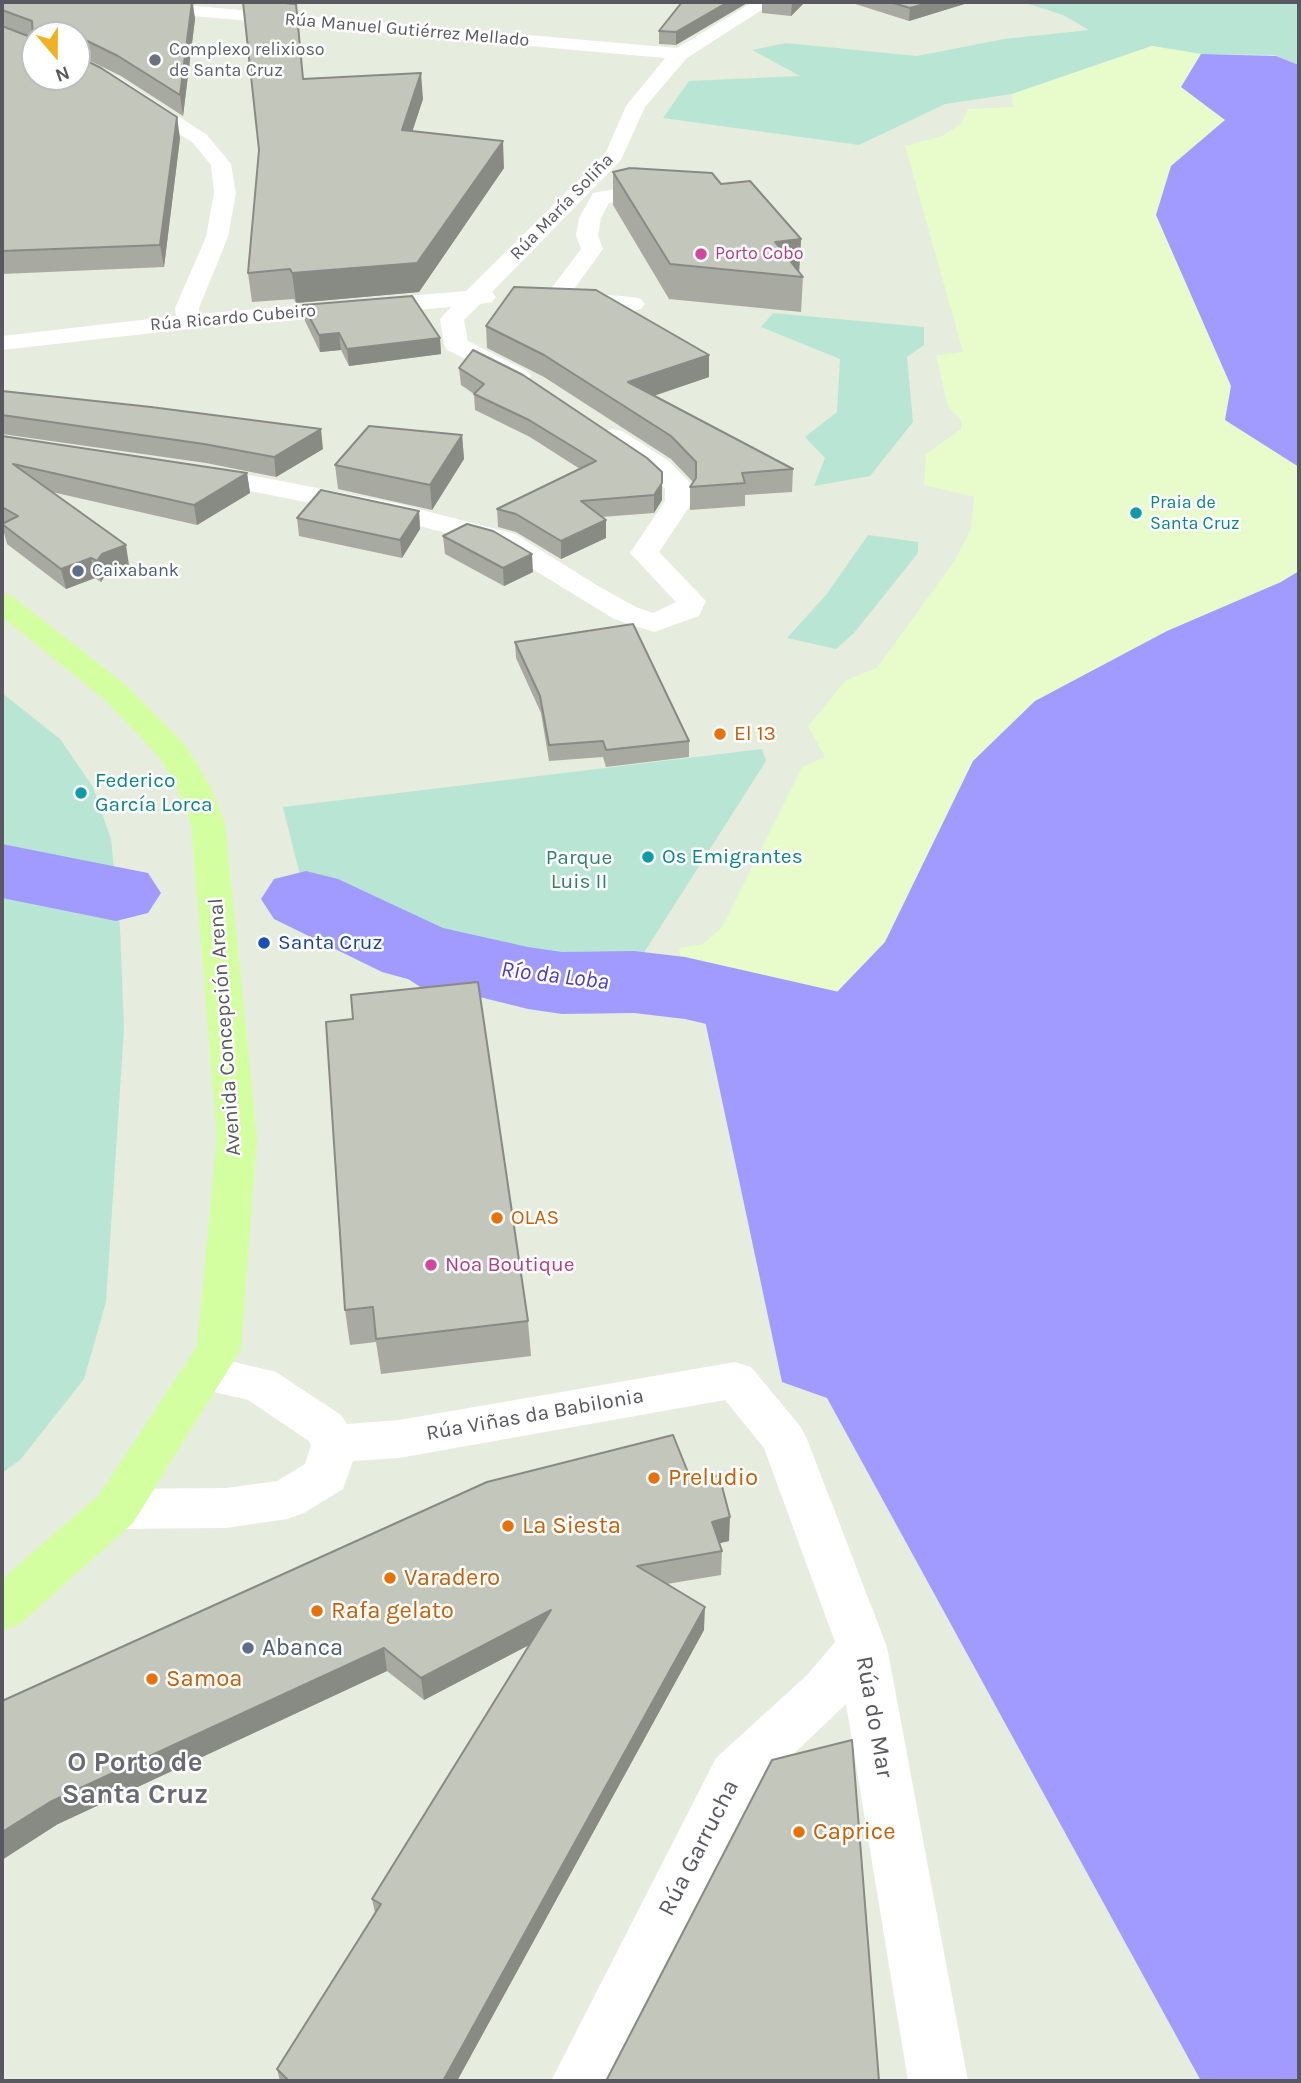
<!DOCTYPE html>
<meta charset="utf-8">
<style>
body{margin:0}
#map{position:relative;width:1301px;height:2083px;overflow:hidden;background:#e6ecde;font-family:Karla,sans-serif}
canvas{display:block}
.frame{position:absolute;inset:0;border:4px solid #595760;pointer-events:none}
.north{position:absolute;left:21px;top:21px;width:70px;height:70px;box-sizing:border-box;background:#fff;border:2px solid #bdbcbf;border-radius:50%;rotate:160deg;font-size:19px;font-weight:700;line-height:28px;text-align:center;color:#595760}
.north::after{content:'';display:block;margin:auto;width:24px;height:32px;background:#efb221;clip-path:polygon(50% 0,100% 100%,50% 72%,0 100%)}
</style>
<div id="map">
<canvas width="1301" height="2083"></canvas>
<div class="frame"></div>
<div class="north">N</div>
</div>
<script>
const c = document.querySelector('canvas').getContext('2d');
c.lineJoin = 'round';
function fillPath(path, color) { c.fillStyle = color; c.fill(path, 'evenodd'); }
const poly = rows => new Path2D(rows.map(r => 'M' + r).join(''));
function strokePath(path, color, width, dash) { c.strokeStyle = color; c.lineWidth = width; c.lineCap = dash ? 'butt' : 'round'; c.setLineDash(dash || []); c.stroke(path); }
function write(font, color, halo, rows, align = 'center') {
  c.font = font + ' Karla,sans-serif'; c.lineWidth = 5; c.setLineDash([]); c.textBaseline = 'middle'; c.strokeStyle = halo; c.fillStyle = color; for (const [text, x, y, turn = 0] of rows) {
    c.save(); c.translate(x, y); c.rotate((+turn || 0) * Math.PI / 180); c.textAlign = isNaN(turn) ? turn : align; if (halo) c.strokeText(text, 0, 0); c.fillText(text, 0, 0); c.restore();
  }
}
fillPath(poly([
 [1023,2,1299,2,1299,65,1274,55,1201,54,1152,46,1012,94,945,104,859,145,663,118,689,81,800,76,752,50,786,43,917,56,1004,39,1089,30,1063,15],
 [773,313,924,327,924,345,907,357,913,422,870,476,814,486,825,458,805,437,837,412,840,359,761,327],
 [868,535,918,542,918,553,854,633,836,649,787,638,826,595],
 [2,693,60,739,93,787,111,839,120,927,124,1029,106,1302,84,1379,20,1460,2,1473],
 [762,749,766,761,640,959,572,971,336,902,306,899,283,807]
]), '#b9e5d5');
fillPath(poly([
 [1152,46,1201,54,1181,87,1225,120,1171,166,1156,215,1231,386,1225,420,1299,467,1299,571,1281,582,1167,631,1035,701,973,761,885,942,819,1011,684,981,679,948,703,944,722,927,802,767,825,757,808,726,846,680,877,668,955,560,971,529,974,497,924,485,926,454,961,429,961,420,948,407,936,355,963,352,905,146,942,136,961,124,968,109,1013,107,1012,94]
]), '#e8fbca');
fillPath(poly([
 [1201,54,1276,56,1299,65,1299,467,1225,420,1231,386,1156,215,1171,166,1225,120,1181,87],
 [1299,571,1299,2081,1201,2081,827,1398,782,1382,700,997,814,1016,885,942,973,761,1035,701,1167,631,1281,582],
 [306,899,336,902,572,971,556,996,425,990,362,949,311,920]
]), '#a19bff');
fillPath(poly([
 [2,844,148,873,161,893,148,913,116,921,2,898,2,844],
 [306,871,338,879,443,928,528,947,562,952,634,951,685,957,848,994,862,1017,848,1040,814,1049,685,1019,634,1013,562,1014,528,1009,415,981,382,972,274,919,261,899,274,879,306,871]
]), '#a19bff');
fillPath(poly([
 [83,2,149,2,677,48,753,2,774,2,687,58,645,107,621,160,492,292,496,297,492,302,480,304,464,320,468,341,527,371,531,376,527,381,518,384,447,350,444,345,440,319,451,307,188,329,2,350,2,336,176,316,175,308,206,237,214,193,211,165,193,143,106,86,77,71,77,57,120,78,207,135,231,164,236,193,228,237,199,308,199,314,466,291,605,154,626,106,665,58,92,7,83,2],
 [632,186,640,187,643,192,640,197,609,203,601,218,598,235,603,249,572,292,633,297,641,299,645,304,641,309,633,311,548,303,544,298,581,249,576,235,579,218,593,193,632,186],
 [613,429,622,431,669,461,693,486,693,501,659,552,706,601,699,616,654,632,614,619,495,546,393,519,198,481,188,479,184,473,188,467,198,465,395,503,515,534,598,586,636,607,653,613,676,602,630,553,665,501,665,488,649,473,604,443,600,437,604,431,613,429],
 [205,1355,276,1372,341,1415,347,1424,399,1420,735,1362,751,1367,800,1426,807,1439,887,1647,968,2081,908,2081,846,1704,754,1792,612,2081,551,2081,716,1758,807,1675,835,1642,764,1448,725,1400,399,1458,353,1461,343,1489,304,1513,287,1519,226,1528,116,1529,99,1523,92,1509,99,1495,116,1489,226,1488,277,1481,305,1464,311,1445,309,1441,248,1400,189,1386,182,1373,189,1360,205,1355]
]), '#fff');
fillPath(poly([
 [2,593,12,596,126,685,186,746,210,786,225,823,257,1138,241,1349,133,1523,20,1624,2,1631,2,1579,99,1495,197,1346,217,1138,191,823,176,786,160,758,104,699,2,617,2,593]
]), '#d3ffa0');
fillPath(poly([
 [2,2,197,2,197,4,193,3,195,19,183,116,121,76,78,55,77,55,77,35,35,35,180,138,164,267,2,274],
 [243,2,295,2,303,79,423,99,412,131,504,168,419,292,296,303,294,299,252,302,248,273,259,150],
 [682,2,676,45,659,44,659,31],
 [762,2,805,2,791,16,762,13],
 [849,2,971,2,909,21],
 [613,172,721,184,801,239,799,272,803,277,801,312,669,299,613,205],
 [303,305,440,338,441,354,349,366,341,350,320,352,305,321],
 [486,326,709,377,654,396,793,469,792,492,745,495,745,506,690,510,690,487,693,482,671,459,544,377,487,348],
 [459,368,662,500,654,513,601,517,606,538,561,559,516,532,498,527,497,509,580,469,530,437,475,410,474,394,461,385],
 [2,391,323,449,276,477,206,463,2,434],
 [462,435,464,459,432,510,338,489,335,465],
 [2,436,247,473,250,493,197,525,52,492,129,565,106,574,101,582,95,578,66,589,7,544,2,525],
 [419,511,420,529,402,558,299,536,297,518],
 [443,536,533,572,504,586,445,554],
 [515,642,689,741,689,757,606,767,603,757,549,761,541,713,516,658],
 [326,1022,528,1321,531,1356,381,1374,376,1342,350,1345,345,1310],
 [691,1480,729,1541,719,1543,722,1551,721,1575,667,1584,704,1630,457,2081,280,2081,277,2069,375,1913,372,1899,529,1645,424,1700,387,1671,58,1824,2,1701]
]), '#a8aaa1');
fillPath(poly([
 [192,2,195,19,183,116,180,95],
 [728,2,749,2,676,45,676,32],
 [793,2,805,2,791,16,792,3],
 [931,2,971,2,909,21,910,8],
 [421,73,423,99,404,157,402,130],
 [177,117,180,138,164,267,160,245],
 [503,141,504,168,419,292,296,303,292,273],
 [801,239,799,273,775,242],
 [339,333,341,350,320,352,319,335],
 [440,338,441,354,349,366,347,349],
 [709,355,709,377,629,404,628,382],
 [321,429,323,449,276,477,274,457],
 [462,435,464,459,432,510,430,485],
 [247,473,250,493,197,525,194,505],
 [662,483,662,500,654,513,654,495],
 [419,511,420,529,402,558,400,540],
 [606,520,606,538,561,559,561,541],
 [126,545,129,565,106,574,101,582,97,561,102,554],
 [532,554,533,572,504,586,503,568],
 [91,558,95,578,66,589,61,569],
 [730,1517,729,1541,712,1545,712,1522],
 [705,1607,704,1630,457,2081,443,2081],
 [551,1610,552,1633,424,1700,421,1678],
 [384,1648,387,1671,58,1824,2,1860,2,1832,50,1802]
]), '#888b83');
const building = poly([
 [2,2,192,2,180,95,118,56,77,36,77,35,35,35,35,77,77,77,77,56,101,68,177,117,160,245,2,251,2,26,33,38,32,21,2,10,2,2],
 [243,2,274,2,296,4,303,79,421,73,402,130,503,141,417,263,292,273,290,269,248,273,259,150,243,2],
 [682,2,728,2,676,32,659,31,682,2],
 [890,2,931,2,910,8,890,2],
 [630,168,712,173,721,184,750,181,801,239,775,242,803,277,670,264,613,172,630,168],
 [514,287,596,290,709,355,628,382,793,469,742,473,745,483,690,487,696,478,696,462,671,436,544,355,486,326,514,287],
 [412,296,440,338,347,349,339,333,319,335,303,305,412,296],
 [473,350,523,375,647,458,662,472,662,483,654,495,581,501,606,520,561,541,516,514,497,509,596,461,529,420,474,394,484,384,459,368,473,350],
 [2,391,151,407,321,429,274,457,204,444,2,415,2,391],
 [369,426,462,435,430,485,335,465,369,426],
 [2,436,247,473,194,505,13,464,126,545,102,554,97,561,91,558,61,569,2,524,18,516,2,507,2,436],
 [321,490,419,511,400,540,297,518,321,490],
 [467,524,493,531,532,554,503,568,443,536,467,524],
 [633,624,689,741,606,750,603,741,549,745,540,696,515,642,633,624],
 [478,982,528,1321,376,1339,373,1307,345,1310,326,1022,353,1019,351,995,478,982],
 [673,1435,691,1480,719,1475,730,1517,712,1522,722,1551,637,1566,705,1607,443,2081,289,2081,277,2069,381,1904,372,1899,551,1610,421,1678,384,1648,50,1802,2,1832,2,1701,487,1482,673,1435],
 [852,1740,879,2081,606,2081,772,1760,852,1740]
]);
fillPath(building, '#c3c6bb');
strokePath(building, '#888b83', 2);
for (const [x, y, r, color] of [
 [155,60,7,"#6b7280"],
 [701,254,7,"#d1479c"],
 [1136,513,7,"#0f9aa8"],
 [78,571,7,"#5c6f8a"],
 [720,734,7,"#e8710a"],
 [81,793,7,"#0f9aa8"],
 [648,857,7,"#0f9aa8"],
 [264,943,7,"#1a4fb4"],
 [497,1218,7,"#e8710a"],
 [431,1265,7,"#d1479c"],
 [654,1478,7,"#e8710a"],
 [508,1526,7,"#e8710a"],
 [390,1578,7,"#e8710a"],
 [317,1611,7,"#e8710a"],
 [248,1648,7,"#5c6f8a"],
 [152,1679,7,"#e8710a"],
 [799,1832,7,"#e8710a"]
]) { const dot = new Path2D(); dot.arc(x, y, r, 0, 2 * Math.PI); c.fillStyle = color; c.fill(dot); strokePath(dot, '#fff', 2.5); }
write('18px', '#595760', '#fff', [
 ["Rúa Manuel Gutiérrez Mellado",407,30,5],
 ["Rúa María Soliña",562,207,-46],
 ["Rúa Ricardo Cubeiro",233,318,-5]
]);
write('18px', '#5b616d', '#fff', [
 ["Complexo relixioso",169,50],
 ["de Santa Cruz",169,71]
], 'left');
write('18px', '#b23c85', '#fff', [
 ["Porto Cobo",715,254]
], 'left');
write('18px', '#0d838f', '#fff', [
 ["Praia de",1150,503],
 ["Santa Cruz",1150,524]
], 'left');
write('18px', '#4e5e75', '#fff', [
 ["Caixabank",92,571]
], 'left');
write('21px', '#c56008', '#fff', [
 ["El 13",734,734],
 ["OLAS",511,1218]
], 'left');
write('21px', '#0d838f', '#fff', [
 ["Federico",95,781],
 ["García Lorca",95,805],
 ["Os Emigrantes",662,857]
], 'left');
write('21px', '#2f8066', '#fff', [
 ["Parque",579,858],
 ["Luis II",579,882]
]);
write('21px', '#164399', '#fff', [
 ["Santa Cruz",278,943]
], 'left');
write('21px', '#595760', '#fff', [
 ["Avenida Concepción Arenal",225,1027,-94],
 ["Rúa Viñas da Babilonia",535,1415,-10]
]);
write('21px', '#b23c85', '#fff', [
 ["Noa Boutique",445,1265]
], 'left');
write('italic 23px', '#4e3ac6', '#fff', [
 ["Río da Loba",555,976,7]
]);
write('24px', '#c56008', '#fff', [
 ["Preludio",668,1478],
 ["La Siesta",522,1526],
 ["Varadero",404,1578],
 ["Rafa gelato",331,1611],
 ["Samoa",166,1679],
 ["Caprice",813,1832]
], 'left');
write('24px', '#4e5e75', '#fff', [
 ["Abanca",262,1648]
], 'left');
write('24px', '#595760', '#fff', [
 ["Rúa do Mar",874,1717,80],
 ["Rúa Garrucha",699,1848,-63]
]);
write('bold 28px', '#6a6872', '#fff', [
 ["O Porto de",135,1763],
 ["Santa Cruz",135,1795]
]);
</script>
